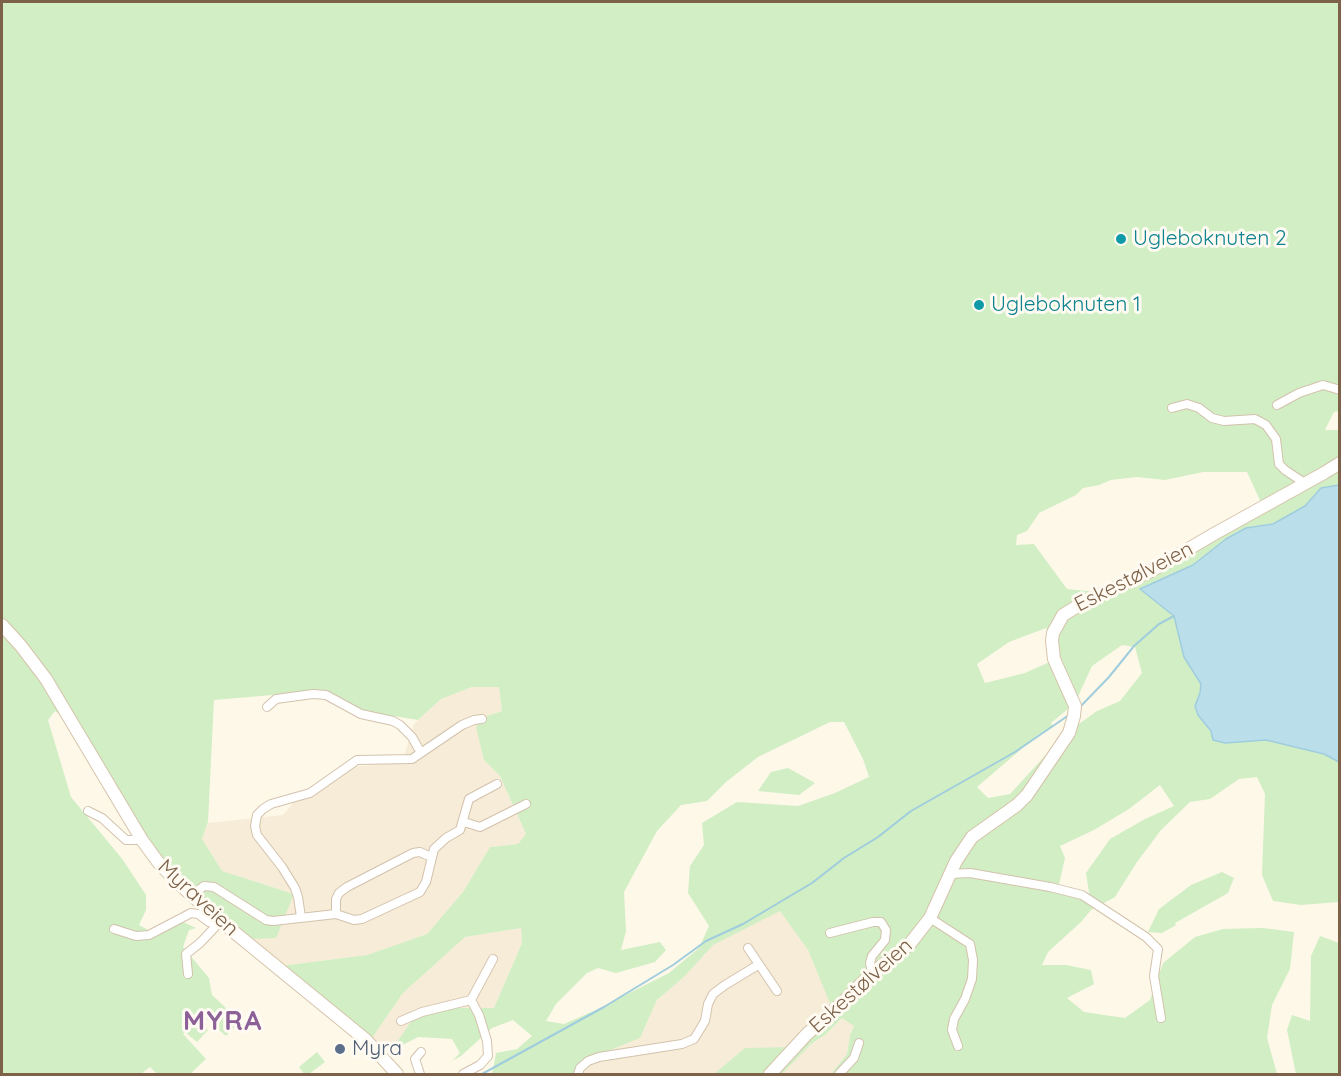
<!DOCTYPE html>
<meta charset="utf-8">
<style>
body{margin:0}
#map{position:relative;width:1341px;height:1076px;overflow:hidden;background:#fef8e9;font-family:Quicksand,sans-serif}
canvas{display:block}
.frame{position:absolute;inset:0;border:3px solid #7d6149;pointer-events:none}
</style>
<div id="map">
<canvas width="1341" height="1076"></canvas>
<div class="frame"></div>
</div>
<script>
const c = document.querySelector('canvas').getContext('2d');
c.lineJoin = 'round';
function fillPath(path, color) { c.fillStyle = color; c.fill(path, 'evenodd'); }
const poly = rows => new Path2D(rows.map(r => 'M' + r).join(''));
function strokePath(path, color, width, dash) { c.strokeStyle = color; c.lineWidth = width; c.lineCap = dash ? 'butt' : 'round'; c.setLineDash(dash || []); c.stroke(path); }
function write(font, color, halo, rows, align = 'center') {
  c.font = font + ' Quicksand,sans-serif'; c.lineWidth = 6; c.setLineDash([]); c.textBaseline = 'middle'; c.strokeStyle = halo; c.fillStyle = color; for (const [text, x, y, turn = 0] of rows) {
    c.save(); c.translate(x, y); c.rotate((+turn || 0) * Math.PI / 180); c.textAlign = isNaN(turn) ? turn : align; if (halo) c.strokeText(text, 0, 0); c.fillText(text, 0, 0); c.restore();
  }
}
fillPath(poly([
 [472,687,499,687,502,711,484,717,481,745,484,760,500,776,526,834,518,844,490,847,463,892,427,934,367,955,281,966,250,939,294,894,222,871,202,839,208,823,283,815,295,801,348,767,402,763,414,724,441,699],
 [780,910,808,950,834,1012,794,1048,745,1048,714,1074,580,1074,601,1054,640,1038,657,1000,685,976,713,945],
 [521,928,522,943,494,1008,450,1008,414,1017,391,1052,382,1054,372,1038,403,993,465,937],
 [842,1018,854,1025,850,1035,847,1054,831,1074,782,1074,811,1044,825,1035]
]), '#f7ecd7');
fillPath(poly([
 [2,2,1339,2,1340,411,1334,412,1325,430,1339,430,1339,485,1321,488,1305,506,1273,524,1226,539,1193,565,1140,589,1174,616,1184,657,1201,684,1198,715,1211,731,1225,743,1266,740,1324,754,1339,762,1339,902,1301,905,1273,901,1262,875,1265,794,1257,777,1239,779,1210,799,1190,802,1161,830,1137,862,1115,897,1091,910,1081,922,1048,952,1042,965,1066,965,1091,970,1094,984,1067,998,1084,1012,1125,1018,1150,1000,1163,963,1195,937,1223,929,1263,928,1294,932,1290,969,1272,1005,1267,1038,1277,1074,831,1074,847,1054,850,1035,854,1026,842,1018,825,1035,811,1044,782,1074,714,1074,745,1048,794,1047,834,1013,808,950,780,911,713,945,685,976,657,1000,640,1038,601,1054,580,1074,492,1074,496,1053,517,1049,532,1036,513,1020,492,1028,461,1056,452,1061,460,1053,452,1039,418,1037,391,1051,414,1017,450,1008,494,1008,522,943,521,928,465,937,403,993,372,1038,281,966,367,955,427,934,463,892,490,847,518,844,526,834,500,776,484,760,476,727,484,717,502,711,499,687,472,687,441,699,418,720,364,711,319,691,214,700,208,822,202,839,222,871,294,894,276,938,250,939,157,858,72,723,55,711,48,720,71,797,123,860,146,895,146,910,139,925,150,931,183,922,196,928,189,930,183,947,209,978,212,995,240,1021,226,1036,201,1014,196,1020,208,1030,197,1042,185,1032,183,1034,206,1059,190,1074,157,1074,150,1067,141,1074,2,1074],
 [1203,472,1247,472,1264,509,1253,519,1235,526,1107,593,1067,589,1034,544,1016,545,1017,535,1027,531,1039,513,1076,495,1083,488,1099,485,1111,480,1137,477,1165,480],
 [1046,628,1052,639,1052,661,1025,673,985,683,977,664,1009,642],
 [1122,645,1135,647,1142,673,1120,701,1097,711,1065,734,1010,794,988,798,977,787,1038,735,1053,727,1051,723,1075,703,1092,666],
 [830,722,844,722,863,759,869,777,835,793,798,806,737,802,702,823,704,845,690,866,688,893,709,926,699,948,669,973,598,1009,564,1024,546,1021,556,1004,587,973,598,968,616,973,655,962,666,950,660,942,621,950,626,931,624,892,657,831,681,805,707,801,726,782,758,757],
 [1160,785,1174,806,1145,819,1110,839,1086,873,1090,899,1058,889,1065,858,1060,846,1094,830,1129,809],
 [788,768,815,783,799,795,758,791,771,772],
 [1222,872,1234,878,1228,893,1175,923,1176,925,1162,933,1148,932,1159,909,1191,885],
 [1320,936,1339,943,1340,1069,1337,1074,1296,1074,1287,1030,1292,1015,1310,1021,1311,956],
 [317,1052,325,1062,309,1074,304,1074,299,1067]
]), '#d1eec5');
const water = poly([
 [1339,485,1339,762,1324,754,1266,740,1225,743,1213,740,1211,731,1198,715,1195,706,1200,693,1201,684,1184,657,1174,616,1140,589,1193,565,1226,539,1246,528,1273,524,1305,506,1321,488,1339,485]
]);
fillPath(water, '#bbdeeb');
strokePath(water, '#a0cdde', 1.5);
strokePath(poly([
 [1079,708,1109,677,1134,646,1159,624,1174,616],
 [482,1074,604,1007,673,965,706,941,743,924,812,883,844,858,878,837,911,811,1015,752,1069,715]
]), '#a0cdde', 2);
const minor = poly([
 [1277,405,1299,393,1323,385,1340,390],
 [1172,408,1187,404,1199,408,1212,418,1224,421,1255,419,1266,425,1276,439,1279,464,1285,470,1306,484],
 [267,707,276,699,313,694,326,695,361,714,393,721,400,725,412,737,421,753],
 [88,811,102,818,126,840,142,840],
 [464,822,480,827,526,804],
 [431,857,420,852,413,853,347,887,339,893,336,899,336,914,354,920,362,919,420,892,426,882,434,849,446,838,460,830,469,799,497,784],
 [950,874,970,873,1050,887,1082,895,1146,937,1158,949,1154,976,1161,1018],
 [192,895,204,886,214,887,266,920,273,921,336,914],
 [301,917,298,897,295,888,282,867,257,835,255,826,257,815,263,809,271,804,310,793,357,760,412,759,462,725,474,720,482,719],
 [930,918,970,944,973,960,972,979,965,999,954,1019,952,1030,958,1046],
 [114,929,136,936,149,935,191,913,198,914,209,922,217,925],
 [830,933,873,922,881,922,886,930,885,940,872,956,870,963,872,973],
 [748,948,777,991],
 [188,974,186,954,200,943,217,925,220,924],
 [471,1000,493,959],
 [401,1021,422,1012,471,1000,479,1015,487,1041,488,1056,480,1065,463,1074],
 [420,1074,415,1059,421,1052],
 [578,1074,580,1068,588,1061,599,1057,682,1044,694,1039,705,1021,708,1004,713,994,725,985,758,965],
 [839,1074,854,1058,859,1043]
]);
const secondary = poly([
 [2,625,21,646,46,679,142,840,158,862,178,883,223,923,366,1040,397,1074],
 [770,1074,807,1034,842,1003,872,973,909,945,930,918,956,861,972,837,1017,805,1027,795,1069,733,1074,716,1075,706,1054,659,1052,641,1053,633,1063,615,1086,601,1151,571,1214,534,1324,473,1340,463]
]);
strokePath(minor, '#d3c2ad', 10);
strokePath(secondary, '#d6c3aa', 14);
strokePath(minor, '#fff', 8);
strokePath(secondary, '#fff', 12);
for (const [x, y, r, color] of [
 [1121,239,6,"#0f9aa8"],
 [979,305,6,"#0f9aa8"],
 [340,1049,6,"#5c6f8a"]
]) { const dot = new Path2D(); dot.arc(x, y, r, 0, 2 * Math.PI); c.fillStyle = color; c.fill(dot); strokePath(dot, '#fffbf2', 2); }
write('21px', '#0d838f', '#fffbf2', [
 ["Ugleboknuten 2",1133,239],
 ["Ugleboknuten 1",991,305]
], 'left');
write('21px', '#7d6149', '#fffbf2', [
 ["Eskestølveien",1134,577,-27],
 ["Myraveien",198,898,43],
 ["Eskestølveien",861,986,-42]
]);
write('21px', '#4e5e75', '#fffbf2', [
 ["Myra",352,1049]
], 'left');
c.letterSpacing = '1.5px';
write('bold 27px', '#8c6198', '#fffbf2', [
 ["MYRA",223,1022]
]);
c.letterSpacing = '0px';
</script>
